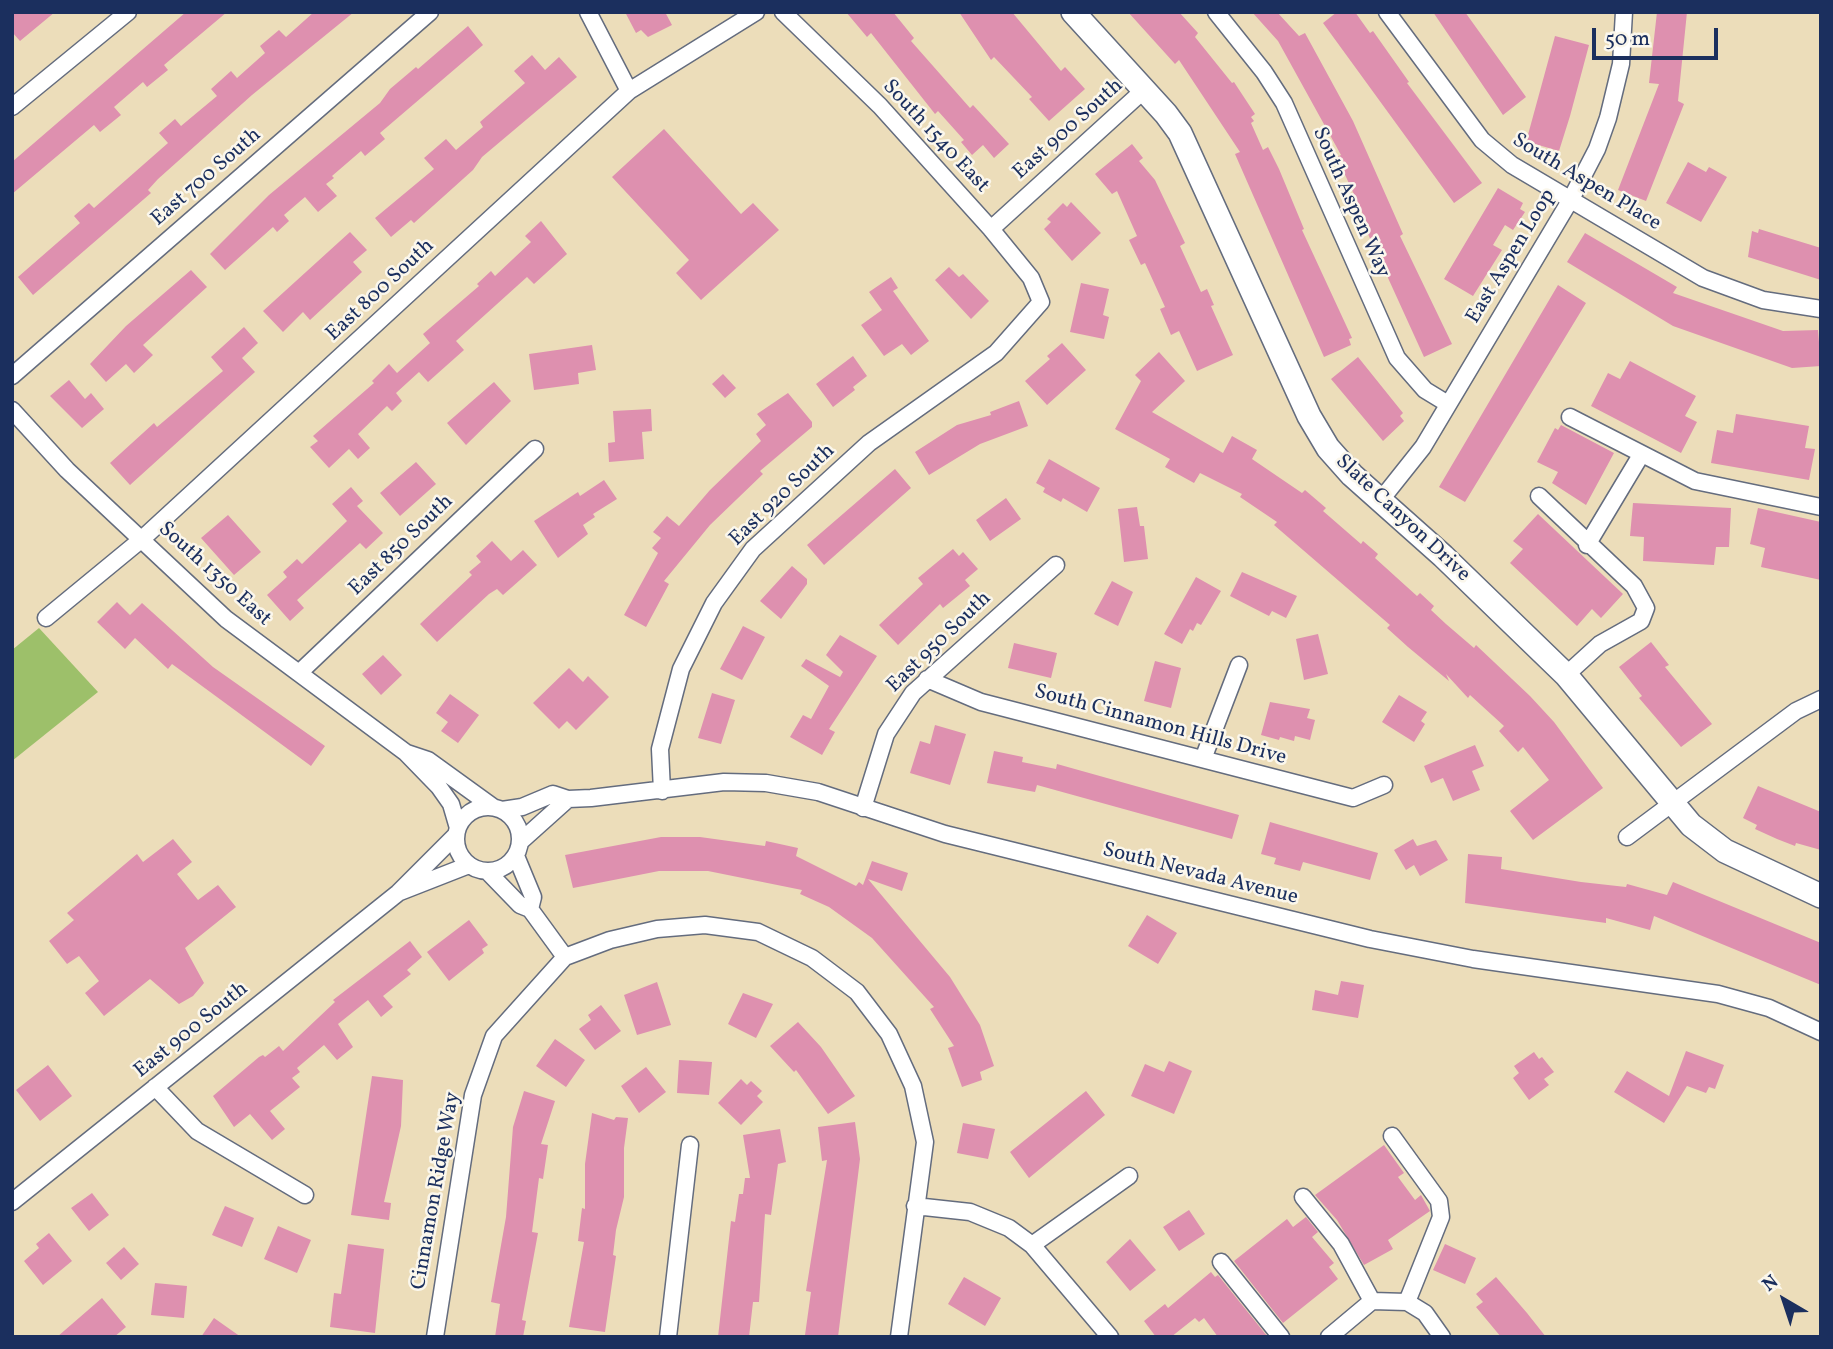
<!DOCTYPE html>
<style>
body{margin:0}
#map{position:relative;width:1833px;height:1349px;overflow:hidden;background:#ecddba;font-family:Vollkorn,serif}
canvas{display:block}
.frame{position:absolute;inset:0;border:14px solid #1b2f5e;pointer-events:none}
.north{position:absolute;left:1749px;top:1265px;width:70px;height:70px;-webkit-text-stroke:5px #fbf7ec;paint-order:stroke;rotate:321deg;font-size:19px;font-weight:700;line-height:28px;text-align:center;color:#1b2f5e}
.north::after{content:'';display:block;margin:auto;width:24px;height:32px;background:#1b2f5e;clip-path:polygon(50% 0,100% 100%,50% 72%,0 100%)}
.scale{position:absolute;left:1592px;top:28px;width:126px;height:32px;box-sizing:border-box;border:4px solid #1b2f5e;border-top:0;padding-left:9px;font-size:21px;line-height:24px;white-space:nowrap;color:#1b2f5e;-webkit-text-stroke:5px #fbf7ec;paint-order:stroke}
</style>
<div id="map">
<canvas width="1833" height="1349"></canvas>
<div class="frame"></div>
<div class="north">N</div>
<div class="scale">50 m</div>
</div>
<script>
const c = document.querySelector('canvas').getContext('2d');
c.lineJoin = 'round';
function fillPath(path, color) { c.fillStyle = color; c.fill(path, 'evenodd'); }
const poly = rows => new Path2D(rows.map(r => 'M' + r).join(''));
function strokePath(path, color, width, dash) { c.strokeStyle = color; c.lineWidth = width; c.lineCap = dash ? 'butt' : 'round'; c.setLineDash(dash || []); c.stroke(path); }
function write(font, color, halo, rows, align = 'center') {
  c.font = font + ' Vollkorn,serif'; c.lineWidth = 5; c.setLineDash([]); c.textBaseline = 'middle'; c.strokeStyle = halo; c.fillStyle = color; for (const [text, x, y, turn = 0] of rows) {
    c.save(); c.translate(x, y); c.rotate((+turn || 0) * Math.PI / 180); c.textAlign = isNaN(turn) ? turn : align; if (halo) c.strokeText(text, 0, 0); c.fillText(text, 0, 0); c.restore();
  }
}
fillPath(poly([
 [39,628,98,692,12,761,12,650]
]), '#9dc06a');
fillPath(poly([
 [12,12,55,12,20,41,12,32],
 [186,12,227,12,164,65,168,70,147,87,143,82,114,107,121,115,100,132,94,125,12,194,12,162],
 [314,12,354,12,252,95,158,179,148,190,151,193,33,295,18,277,80,223,74,216,89,203,94,208,168,143,159,133,175,119,181,126,217,96,211,89,231,71,237,78,265,53,260,46,279,30,286,37],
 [625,12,665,12,672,25,648,37,641,30,636,33],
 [846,12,893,12,914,38,911,41,970,108,973,105,1009,144,994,158,983,145,972,155,961,142,964,140,938,111,935,114,871,33,867,37],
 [959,12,1012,12,1061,71,1065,67,1085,89,1049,121,1029,99,1032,97,994,57,991,60],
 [1128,12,1179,12,1198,33,1195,37,1232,83,1234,82,1255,114,1251,117,1254,121,1251,123,1263,150,1268,147,1279,169,1304,229,1302,230,1352,338,1349,339,1351,345,1324,357,1235,154,1240,152,1179,60,1175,64],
 [1252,12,1277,12,1299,36,1305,33,1353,121,1403,234,1400,236,1452,344,1424,357,1363,223,1366,221,1337,157,1341,155,1278,41],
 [1337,12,1355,12,1370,33,1373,31,1409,82,1407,83,1482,183,1454,203,1323,23],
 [1433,12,1465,12,1526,97,1503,115],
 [1657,12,1687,12,1678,101,1684,104,1646,201,1618,190,1659,84,1649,83],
 [468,26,483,45,380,133,385,139,365,156,361,151,332,176,334,178,326,184,337,196,318,212,305,197,284,215,289,221,277,232,273,227,225,270,210,254,269,195,380,103,390,89,416,67,418,69],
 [1555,36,1589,45,1570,116,1559,151,1535,144,1523,153],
 [532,55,545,70,559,57,577,77,482,157,473,170,414,223,411,220,391,237,375,218,434,169,424,158,446,139,456,150,483,127,480,122,525,83,514,71],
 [664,129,741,214,753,203,779,230,701,300,676,273,689,260,612,177],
 [1132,144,1143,158,1139,161,1155,180,1185,243,1180,246,1201,292,1207,289,1214,305,1211,306,1233,355,1197,371,1179,331,1171,335,1160,309,1165,307,1145,263,1141,265,1129,240,1137,236,1117,191,1112,194,1095,174],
 [1688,162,1706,172,1709,167,1727,177,1701,222,1666,203],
 [1498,188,1523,203,1520,209,1525,212,1513,230,1505,225,1493,245,1502,250,1473,296,1444,279],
 [1071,202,1101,233,1072,261,1044,229,1051,222,1047,219,1063,203,1067,207],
 [541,221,567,254,534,284,527,277,456,341,464,350,428,382,419,372,396,393,402,401,392,411,387,406,358,434,370,448,358,459,349,449,329,468,310,447,318,441,313,436,374,383,372,381,389,364,397,373,430,343,423,334,479,286,477,284,491,271,495,276,531,242,525,236],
 [1759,229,1821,248,1821,280,1748,257,1752,231,1758,233],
 [350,232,367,250,353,262,362,272,310,320,303,312,283,332,263,311],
 [1585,233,1677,287,1673,293,1783,331,1818,330,1821,366,1792,368,1673,326,1567,262],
 [949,267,959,277,963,274,989,301,971,319,935,280],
 [191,270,207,287,143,345,153,355,134,373,126,364,106,382,90,364,126,326],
 [891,277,898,288,893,291,929,341,911,355,902,344,884,356,861,325,882,310,869,292],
 [1081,283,1109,289,1103,315,1109,317,1104,339,1070,332],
 [1558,285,1586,303,1465,502,1439,487],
 [244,327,258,343,242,358,255,372,130,485,110,463,154,423,157,427,223,371,211,357],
 [1062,343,1086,370,1047,405,1025,381,1050,359,1047,356],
 [592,345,596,370,578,373,579,384,534,390,529,354],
 [1159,352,1185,381,1152,412,1223,453,1232,436,1257,450,1252,459,1302,493,1305,490,1326,508,1323,511,1361,544,1363,541,1378,554,1375,558,1417,596,1420,593,1434,606,1431,610,1446,624,1474,648,1476,645,1530,696,1554,722,1603,788,1533,840,1510,811,1549,780,1523,747,1518,752,1499,731,1504,726,1470,695,1468,698,1446,674,1449,681,1408,647,1387,628,1390,625,1274,525,1277,522,1240,497,1242,494,1200,473,1194,483,1165,467,1170,459,1115,429,1141,381,1135,375],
 [853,356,867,376,853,387,855,390,833,407,816,384],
 [1358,357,1403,413,1400,416,1404,421,1383,441,1331,379],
 [1630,361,1696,396,1685,416,1697,422,1681,453,1591,406,1608,373,1620,379],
 [723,374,736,388,725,398,712,384],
 [69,380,85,399,91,393,104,409,82,428,50,396],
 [494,382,511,401,466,445,447,423],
 [788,393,812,422,812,427,760,471,763,474,710,525,664,581,669,584,646,627,624,615,658,553,652,548,661,538,653,532,667,516,679,526,710,490,761,441,756,434,766,425,757,414],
 [1019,401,1028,426,980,444,929,475,915,452,957,425,991,415,990,412],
 [651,409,652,431,642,432,644,459,609,462,608,443,615,442,613,411],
 [1736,414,1809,426,1805,448,1815,449,1809,480,1711,463,1717,430,1733,433],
 [1561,425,1614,453,1586,505,1552,483,1558,472,1537,462,1555,428,1558,430],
 [1049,459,1100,488,1087,512,1063,498,1061,502,1043,492,1045,488,1036,483],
 [416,462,436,484,400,516,380,493],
 [895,469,911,488,824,565,807,545],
 [604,480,617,499,593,514,595,517,583,525,588,534,558,558,534,521,578,492,580,496],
 [351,487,363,501,357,506,383,533,366,549,360,543,297,600,304,608,290,621,267,595,287,577,283,572,297,559,302,564,347,521,332,504],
 [1006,498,1021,519,990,541,976,520],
 [1633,503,1731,508,1729,547,1716,547,1714,565,1643,561,1644,537,1630,536],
 [1137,507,1140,526,1144,526,1148,559,1124,562,1118,509],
 [1758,508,1821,522,1821,580,1761,567,1765,548,1750,544],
 [1538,514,1623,594,1601,618,1592,609,1577,626,1510,563,1523,549,1513,541],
 [228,515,261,552,234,575,201,538],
 [492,541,511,561,523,550,537,565,503,595,497,589,489,594,437,642,420,624,472,575,469,572,481,562,476,556],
 [953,549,959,556,963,552,978,569,965,580,970,586,943,608,940,604,898,645,879,625,923,584,918,578],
 [792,566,807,579,807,584,781,619,760,601],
 [1242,572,1297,596,1286,618,1272,611,1269,616,1230,596],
 [1196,577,1221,591,1201,625,1197,623,1193,631,1190,629,1182,644,1164,634],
 [1112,581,1133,592,1118,626,1094,614],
 [117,602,130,615,142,603,213,667,325,746,311,766,172,664,168,669,135,638,125,649,97,622],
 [743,626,765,637,742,680,720,669],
 [1318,634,1328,674,1304,680,1296,639],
 [840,635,877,656,829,729,835,732,822,755,790,737,803,715,811,719,829,686,801,666,806,659,840,677,843,672,826,655],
 [1651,642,1669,665,1665,667,1712,724,1681,747,1639,698,1642,696,1619,667],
 [1014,643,1057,653,1051,678,1008,668],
 [383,655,402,675,381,695,362,674],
 [1155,661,1181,668,1171,708,1144,701],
 [569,668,583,682,588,676,609,697,576,730,567,721,559,729,533,703],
 [712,693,735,700,721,744,698,738],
 [450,694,479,715,458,743,441,731,448,722,436,713],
 [1399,695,1427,712,1421,721,1425,724,1414,742,1382,722],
 [1270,702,1310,709,1307,718,1315,720,1310,740,1295,736,1294,741,1280,737,1279,740,1261,735],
 [935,725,966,734,950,785,910,773,920,741,930,744],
 [1475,745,1484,766,1472,771,1480,790,1453,801,1443,778,1431,783,1424,766],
 [994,751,1023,757,1022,762,1056,769,1057,764,1239,815,1232,839,1037,785,1035,792,987,783],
 [1758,786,1821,812,1821,850,1796,843,1795,846,1777,839,1755,829,1757,825,1743,818],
 [1270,822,1378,853,1370,880,1303,862,1300,871,1274,864,1276,858,1261,854],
 [661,837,700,837,765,846,766,841,798,848,796,856,856,886,859,882,863,885,872,861,908,873,902,891,868,879,950,977,980,1025,994,1066,980,1072,982,1080,962,1087,948,1048,954,1046,930,1009,934,1007,872,938,829,907,800,894,802,890,708,871,659,871,573,888,565,855],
 [173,839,192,862,177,874,198,900,218,885,236,907,185,948,204,983,193,996,179,1004,150,979,104,1016,85,993,99,981,79,956,67,964,49,941,74,920,67,913,137,854,143,862],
 [1413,839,1417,846,1436,840,1448,860,1420,876,1414,865,1406,870,1394,850],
 [1468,854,1502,857,1501,869,1581,882,1626,887,1627,884,1667,895,1673,882,1821,943,1821,985,1654,916,1650,930,1606,918,1606,923,1465,903],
 [1147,915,1177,933,1158,964,1128,946],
 [469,920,488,945,482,949,484,953,449,981,427,952],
 [410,941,422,957,407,970,411,974,383,996,393,1007,381,1017,368,1000,338,1024,353,1047,337,1060,324,1045,297,1068,300,1072,292,1078,300,1087,270,1111,285,1129,272,1140,250,1114,234,1127,213,1096,259,1057,263,1055,265,1057,279,1046,283,1051,335,1002,333,1000],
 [1341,981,1364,985,1358,1018,1312,1010,1315,990,1338,995],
 [657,982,671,1025,637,1035,624,995],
 [743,993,773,1004,756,1038,728,1024],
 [601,1005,621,1031,595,1050,579,1029,591,1020,588,1015],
 [798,1022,821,1047,855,1096,828,1114,796,1070,794,1072,770,1046],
 [555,1039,585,1060,566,1087,536,1066],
 [1686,1051,1724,1065,1715,1089,1709,1087,1706,1093,1687,1086,1664,1123,1614,1092,1627,1071,1669,1096],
 [1534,1052,1539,1059,1542,1057,1554,1072,1544,1079,1549,1085,1529,1100,1513,1078,1519,1073,1514,1066],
 [679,1060,712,1062,709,1095,677,1093],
 [1169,1061,1192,1071,1174,1114,1131,1096,1145,1064,1164,1072],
 [48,1065,72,1096,40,1121,16,1090],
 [646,1067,666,1092,639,1113,621,1086],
 [372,1076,403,1080,401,1126,384,1202,391,1203,389,1220,351,1215],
 [741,1079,747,1085,751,1081,762,1091,757,1096,763,1102,741,1125,718,1103],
 [524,1091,555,1101,541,1144,548,1145,543,1179,539,1178,532,1232,538,1233,522,1320,526,1321,523,1337,495,1337,500,1304,491,1302,506,1217,513,1127],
 [1086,1091,1105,1115,1029,1178,1010,1152],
 [592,1113,614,1120,616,1117,628,1118,624,1148,624,1197,616,1230,613,1255,616,1256,605,1332,569,1327,584,1242,578,1241,582,1208,585,1209,585,1164],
 [855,1122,860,1159,838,1337,805,1335,811,1292,806,1291,827,1160,822,1161,818,1127],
 [963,1123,995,1129,988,1159,957,1153],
 [780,1129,786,1162,778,1164,771,1215,765,1214,759,1302,753,1302,749,1337,718,1337,731,1221,735,1222,739,1194,743,1194,745,1178,750,1178,743,1135],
 [1384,1145,1404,1173,1398,1177,1415,1200,1421,1195,1430,1211,1388,1240,1393,1249,1364,1265,1337,1220,1315,1195],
 [92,1193,109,1215,89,1231,71,1208],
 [225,1206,254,1218,242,1247,212,1235],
 [1189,1210,1205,1234,1179,1251,1163,1227],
 [1306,1217,1318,1232,1312,1237,1334,1263,1329,1267,1338,1279,1283,1323,1234,1261,1287,1219,1293,1227],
 [278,1226,311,1240,297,1273,264,1259],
 [49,1233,72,1261,43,1285,24,1261,39,1248,36,1244],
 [1130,1239,1156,1270,1130,1291,1106,1262],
 [348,1244,384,1249,375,1333,330,1327,334,1293,341,1294],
 [1445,1244,1476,1258,1465,1284,1433,1270],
 [124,1247,139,1264,121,1280,106,1263],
 [1211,1272,1215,1277,1218,1275,1267,1336,1218,1337,1204,1318,1199,1322,1195,1318,1171,1337,1156,1337,1144,1321,1165,1304,1168,1308],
 [964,1277,1001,1298,985,1326,948,1304],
 [1496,1277,1527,1313,1546,1337,1501,1337,1476,1307,1483,1302,1476,1294],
 [155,1283,187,1286,184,1318,151,1315],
 [102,1298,126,1327,114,1337,57,1337],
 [214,1318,241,1337,201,1337]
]), '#de90af');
const street = poly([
 [588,12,629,91],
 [1216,12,1264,72,1284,103,1397,358,1425,390,1448,404],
 [1387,12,1482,140,1512,165,1703,278,1763,300,1821,309],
 [12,107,128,12],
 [991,229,1144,90],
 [12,376,430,12],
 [12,410,67,470,226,619,405,752,439,787,451,804,458,828],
 [1570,417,1695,481,1821,507],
 [1539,496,1634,586,1646,608,1641,621,1600,644,1566,675],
 [1380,501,1423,447,1571,199,1597,149,1608,118,1621,64,1624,12],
 [1587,545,1641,455],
 [46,618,142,539,629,91,756,12],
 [299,673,535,449],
 [927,679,981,702,1353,798,1384,785],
 [407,753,428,760,493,807],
 [1203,759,1239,665],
 [662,791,660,749,681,669,714,603,753,549,869,443,996,353,1041,302,1031,278,991,229,880,106,783,12],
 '456 839a32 32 0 1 1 64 0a32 32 0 1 1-64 0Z',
 [863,808,886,734,913,693,1056,565],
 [502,810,522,807,553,794,568,799,591,798,724,782,766,783,818,792,945,834,1370,939,1473,959,1718,994,1769,1008,1821,1032],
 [1627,837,1796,711,1821,699],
 [520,842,568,799],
 [516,856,533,897,530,909],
 [487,871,520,905,530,909],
 [400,892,469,865],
 [530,909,565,957],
 [155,1087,197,1131,305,1195],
 [1392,1136,1439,1201,1441,1217,1407,1302],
 [1303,1197,1341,1244,1372,1301],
 [12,1202,398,893,456,835],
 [915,1206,970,1212,1009,1228,1032,1245,1110,1337],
 [1032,1245,1129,1176],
 [1221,1262,1281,1337],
 [1407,1302,1425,1313,1442,1337],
 [435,1337,473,1095,494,1036,565,957,610,940,657,929,705,925,758,932,812,958,857,992,889,1034,913,1086,925,1142,899,1337],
 [668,1337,690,1145],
 [1329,1337,1372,1301,1407,1302]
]);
const secondary = poly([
 [1073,12,1166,114,1180,133,1309,416,1328,448,1352,475,1443,556,1566,675,1691,825,1725,851,1821,896]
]);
strokePath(street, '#646c7e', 19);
strokePath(secondary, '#646c7e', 26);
strokePath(street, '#fff', 16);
strokePath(secondary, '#fff', 23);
write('21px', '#1b2f5e', '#fbf7ec', [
 ["East 900 South",1069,130,-42],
 ["South 1540 East",935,137,47],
 ["East 700 South",207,178,-41],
 ["South Aspen Place",1586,183,31],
 ["South Aspen Way",1350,203,66],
 ["East Aspen Loop",1512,257,-59],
 ["East 800 South",381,291,-43],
 ["East 920 South",783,496,-44],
 ["Slate Canyon Drive",1402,519,43],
 ["East 850 South",402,546,-44],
 ["South 1350 East",214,575,42],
 ["East 950 South",940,643,-44],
 ["South Cinnamon Hills Drive",1160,726,15],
 ["South Nevada Avenue",1200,875,14],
 ["East 900 South",192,1031,-39],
 ["Cinnamon Ridge Way",437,1191,-80]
]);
</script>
